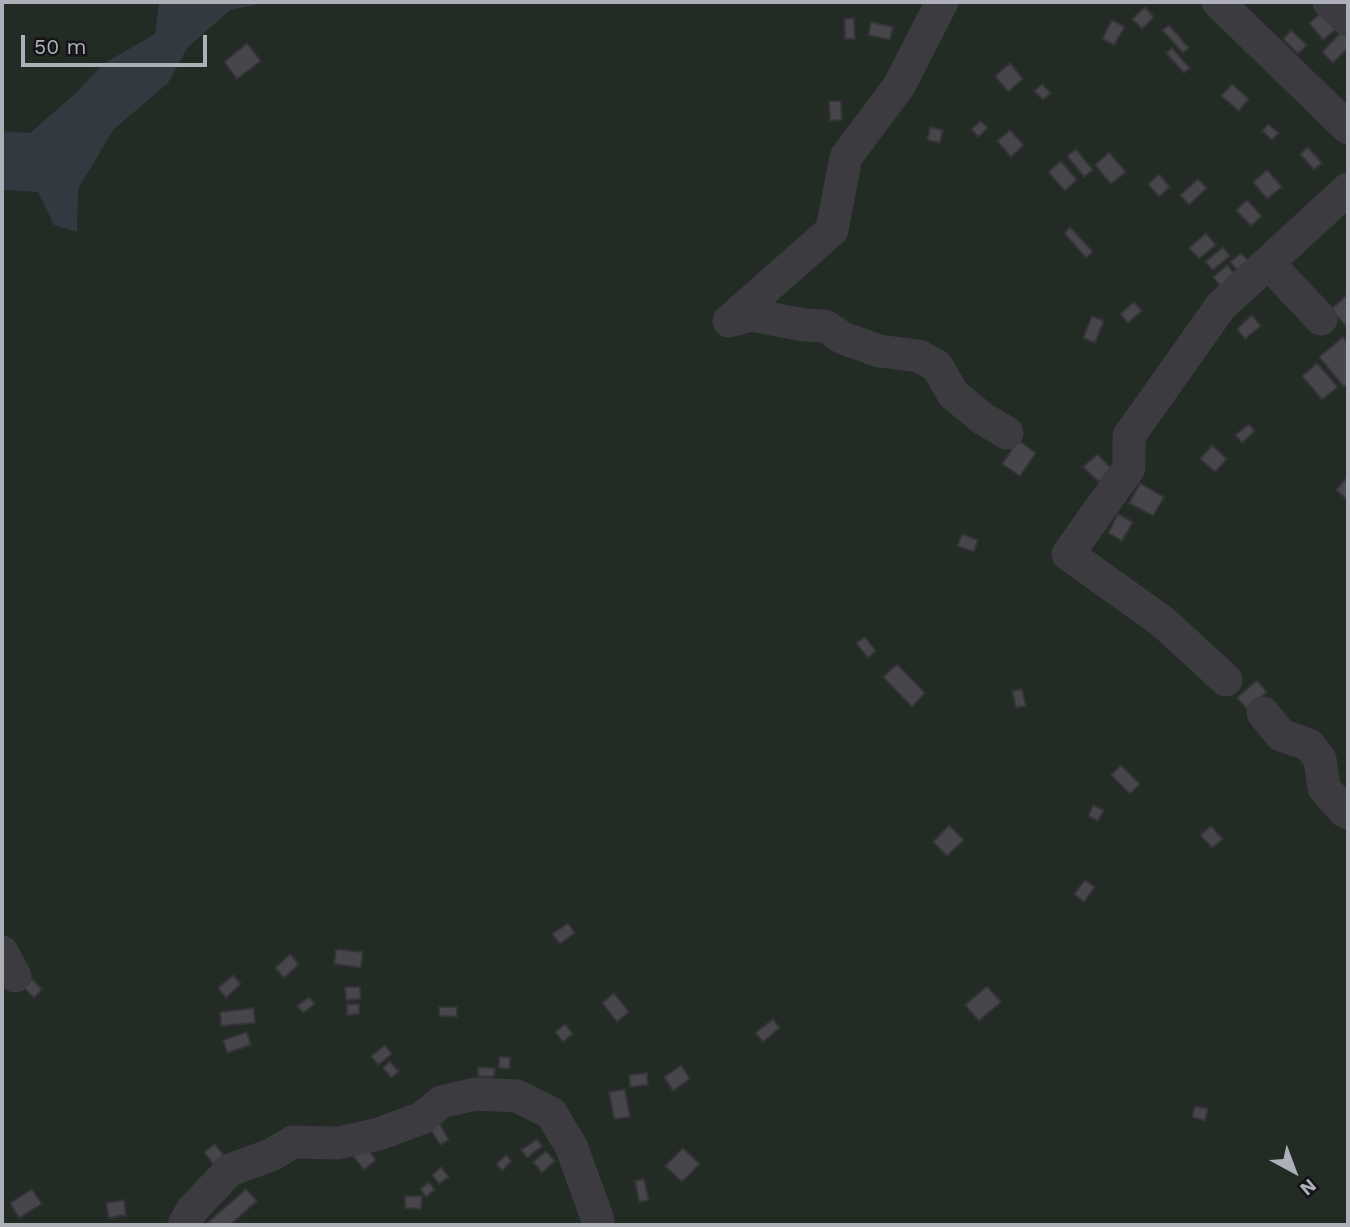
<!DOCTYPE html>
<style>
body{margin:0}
#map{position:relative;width:1350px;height:1227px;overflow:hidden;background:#19191b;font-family:"Work Sans",sans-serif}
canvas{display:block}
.frame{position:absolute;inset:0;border:4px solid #adb0b9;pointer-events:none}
.north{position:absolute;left:1259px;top:1136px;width:70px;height:70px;-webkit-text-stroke:5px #141416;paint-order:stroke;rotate:139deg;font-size:19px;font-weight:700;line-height:28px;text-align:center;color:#adb0b9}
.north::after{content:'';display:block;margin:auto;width:24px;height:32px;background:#adb0b9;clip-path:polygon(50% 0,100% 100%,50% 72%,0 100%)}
.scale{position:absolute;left:21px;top:35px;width:186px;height:32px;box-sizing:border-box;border:4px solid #adb0b9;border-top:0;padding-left:9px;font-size:21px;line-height:24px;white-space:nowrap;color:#adb0b9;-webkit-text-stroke:5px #141416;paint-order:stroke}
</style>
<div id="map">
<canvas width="1350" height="1227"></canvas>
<div class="frame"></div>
<div class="north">N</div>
<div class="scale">50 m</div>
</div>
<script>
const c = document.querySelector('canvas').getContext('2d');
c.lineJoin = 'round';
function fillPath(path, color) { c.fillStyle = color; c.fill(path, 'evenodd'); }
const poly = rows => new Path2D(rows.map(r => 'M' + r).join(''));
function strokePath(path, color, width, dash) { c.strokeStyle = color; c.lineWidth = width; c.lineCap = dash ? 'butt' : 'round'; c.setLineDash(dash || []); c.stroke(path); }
fillPath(poly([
 [2,2,1348,2,1348,1225,2,1225]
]), '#232b25');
fillPath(poly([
 [159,2,270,2,230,10,187,48,168,83,114,129,78,189,77,232,54,225,38,192,2,190,2,131,30,133,74,95,103,64,155,34]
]), '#323940');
const building = poly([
 [1145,7,1154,17,1142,29,1132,19,1145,7],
 [1326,9,1340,26,1323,40,1309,23,1326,9],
 [854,18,855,39,845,39,844,19,854,18],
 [1112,20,1125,27,1114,45,1102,39,1112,20],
 [871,22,893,27,890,40,868,35,871,22],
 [1169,25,1189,48,1183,53,1162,30,1169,25],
 [1348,25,1348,48,1333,63,1322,52,1348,25],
 [1291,30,1307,45,1298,54,1283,39,1291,30],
 [247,43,261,61,237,79,224,62,247,43],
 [1172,48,1190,68,1184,73,1166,53,1172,48],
 [1010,63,1023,79,1008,92,995,76,1010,63],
 [1042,84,1051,93,1043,100,1034,91,1042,84],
 [1232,84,1249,99,1239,111,1221,96,1232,84],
 [829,101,841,101,842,120,830,121,829,101],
 [981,121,988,128,978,137,971,129,981,121],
 [1268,124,1279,133,1272,140,1262,131,1268,124],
 [930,127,943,130,940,143,927,140,930,127],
 [1010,130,1024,145,1011,157,997,141,1010,130],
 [1308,147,1322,163,1314,170,1300,154,1308,147],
 [1076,149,1093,170,1084,177,1067,156,1076,149],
 [1109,152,1126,172,1111,184,1095,165,1109,152],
 [1061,161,1077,180,1065,191,1048,172,1061,161],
 [1267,170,1282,187,1267,199,1253,182,1267,170],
 [1159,174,1170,187,1159,197,1148,184,1159,174],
 [1198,179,1207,188,1189,205,1180,195,1198,179],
 [1247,200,1262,216,1251,226,1236,210,1247,200],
 [1070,227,1093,252,1086,258,1064,233,1070,227],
 [1206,233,1216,245,1199,259,1189,248,1206,233],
 [1223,247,1230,256,1213,270,1205,262,1223,247],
 [1241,253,1249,261,1238,271,1230,262,1241,253],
 [1227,265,1236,275,1221,287,1213,277,1227,265],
 [1348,294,1348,329,1331,309,1348,294],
 [1134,302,1142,311,1128,323,1120,314,1134,302],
 [1252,315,1261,326,1245,339,1237,329,1252,315],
 [1092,316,1104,321,1095,343,1083,338,1092,316],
 [1343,337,1348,343,1348,384,1344,387,1319,357,1343,337],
 [1317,363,1338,387,1322,400,1302,376,1317,363],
 [1249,424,1255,431,1242,443,1235,435,1249,424],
 [1018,440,1036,453,1020,476,1002,464,1018,440],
 [1212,445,1227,459,1215,472,1200,459,1212,445],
 [1097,454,1112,469,1099,482,1083,467,1097,454],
 [1348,476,1348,498,1347,500,1336,490,1348,476],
 [1140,483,1164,497,1153,516,1129,503,1140,483],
 [1118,514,1133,522,1122,541,1108,533,1118,514],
 [962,534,978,540,974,552,957,546,962,534],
 [865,637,876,651,868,658,856,643,865,637],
 [897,664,925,693,912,707,883,677,897,664],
 [1257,680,1267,692,1247,709,1237,698,1257,680],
 [1022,689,1026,706,1016,708,1012,691,1022,689],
 [1121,765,1140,784,1130,794,1111,775,1121,765],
 [1093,805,1104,810,1098,821,1088,816,1093,805],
 [949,825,964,840,947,856,933,842,949,825],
 [1211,826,1223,839,1212,848,1200,835,1211,826],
 [1085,880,1095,887,1084,902,1074,894,1085,880],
 [568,923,575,933,560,944,552,934,568,923],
 [336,949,363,952,361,968,334,964,336,949],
 [290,954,299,964,284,978,275,968,290,954],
 [233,975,241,984,226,998,218,988,233,975],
 [32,979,42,989,34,998,24,988,32,979],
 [987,986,1001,1002,979,1021,965,1005,987,986],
 [345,987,360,987,361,999,346,1000,345,987],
 [614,993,629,1012,617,1022,602,1003,614,993],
 [309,997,315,1004,303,1013,297,1006,309,997],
 [347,1004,359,1004,359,1014,347,1015,347,1004],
 [439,1007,457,1007,457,1017,439,1016,439,1007],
 [254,1008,255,1023,221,1026,220,1012,254,1008],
 [773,1019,780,1028,763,1042,755,1033,773,1019],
 [565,1024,573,1034,563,1042,555,1032,565,1024],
 [247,1032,251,1045,227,1053,223,1040,247,1032],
 [385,1045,392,1054,378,1065,371,1056,385,1045],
 [499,1057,510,1057,510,1069,499,1068,499,1057],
 [390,1061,399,1072,391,1078,383,1068,390,1061],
 [681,1065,690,1079,673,1091,664,1077,681,1065],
 [478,1067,495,1068,494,1077,478,1076,478,1067],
 [647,1073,648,1085,630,1087,629,1075,647,1073],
 [625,1089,630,1117,614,1119,609,1092,625,1089],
 [1195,1106,1208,1109,1205,1121,1192,1117,1195,1106],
 [439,1122,449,1140,440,1145,429,1127,439,1122],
 [537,1139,542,1146,527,1158,521,1150,537,1139],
 [215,1144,224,1155,213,1164,204,1152,215,1144],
 [365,1146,376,1160,364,1170,353,1156,365,1146],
 [683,1148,700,1164,682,1182,665,1166,683,1148],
 [546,1151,555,1161,542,1173,533,1162,546,1151],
 [506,1155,512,1161,502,1171,496,1164,506,1155],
 [441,1167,449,1177,439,1184,432,1175,441,1167],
 [644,1179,649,1200,639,1202,635,1181,644,1179],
 [429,1182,435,1190,426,1197,420,1189,429,1182],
 [32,1189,42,1204,19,1218,10,1203,32,1189],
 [246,1189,257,1201,230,1225,209,1225,207,1223,246,1189],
 [405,1196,422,1196,421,1209,405,1208,405,1196],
 [124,1200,126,1215,109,1218,106,1203,124,1200]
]);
fillPath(building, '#47464b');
strokePath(building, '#343337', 2);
strokePath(poly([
 [942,2,899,86,846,157,832,230,729,321,751,315,804,325,825,326,843,338,879,351,919,356,937,366,953,394,982,418,1007,433],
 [1218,2,1348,128],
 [1329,2,1348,20],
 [1268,263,1321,319],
 [1226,680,1163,622,1068,554,1129,468,1129,436,1221,306,1348,189],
 [1263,713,1281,735,1309,745,1320,759,1324,788,1344,811,1348,813],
 [2,952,15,976],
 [184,1225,192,1210,230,1170,271,1155,293,1142,338,1143,379,1134,422,1118,441,1102,475,1094,517,1096,551,1113,571,1146,598,1220]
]), '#3b3b40', 33);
</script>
